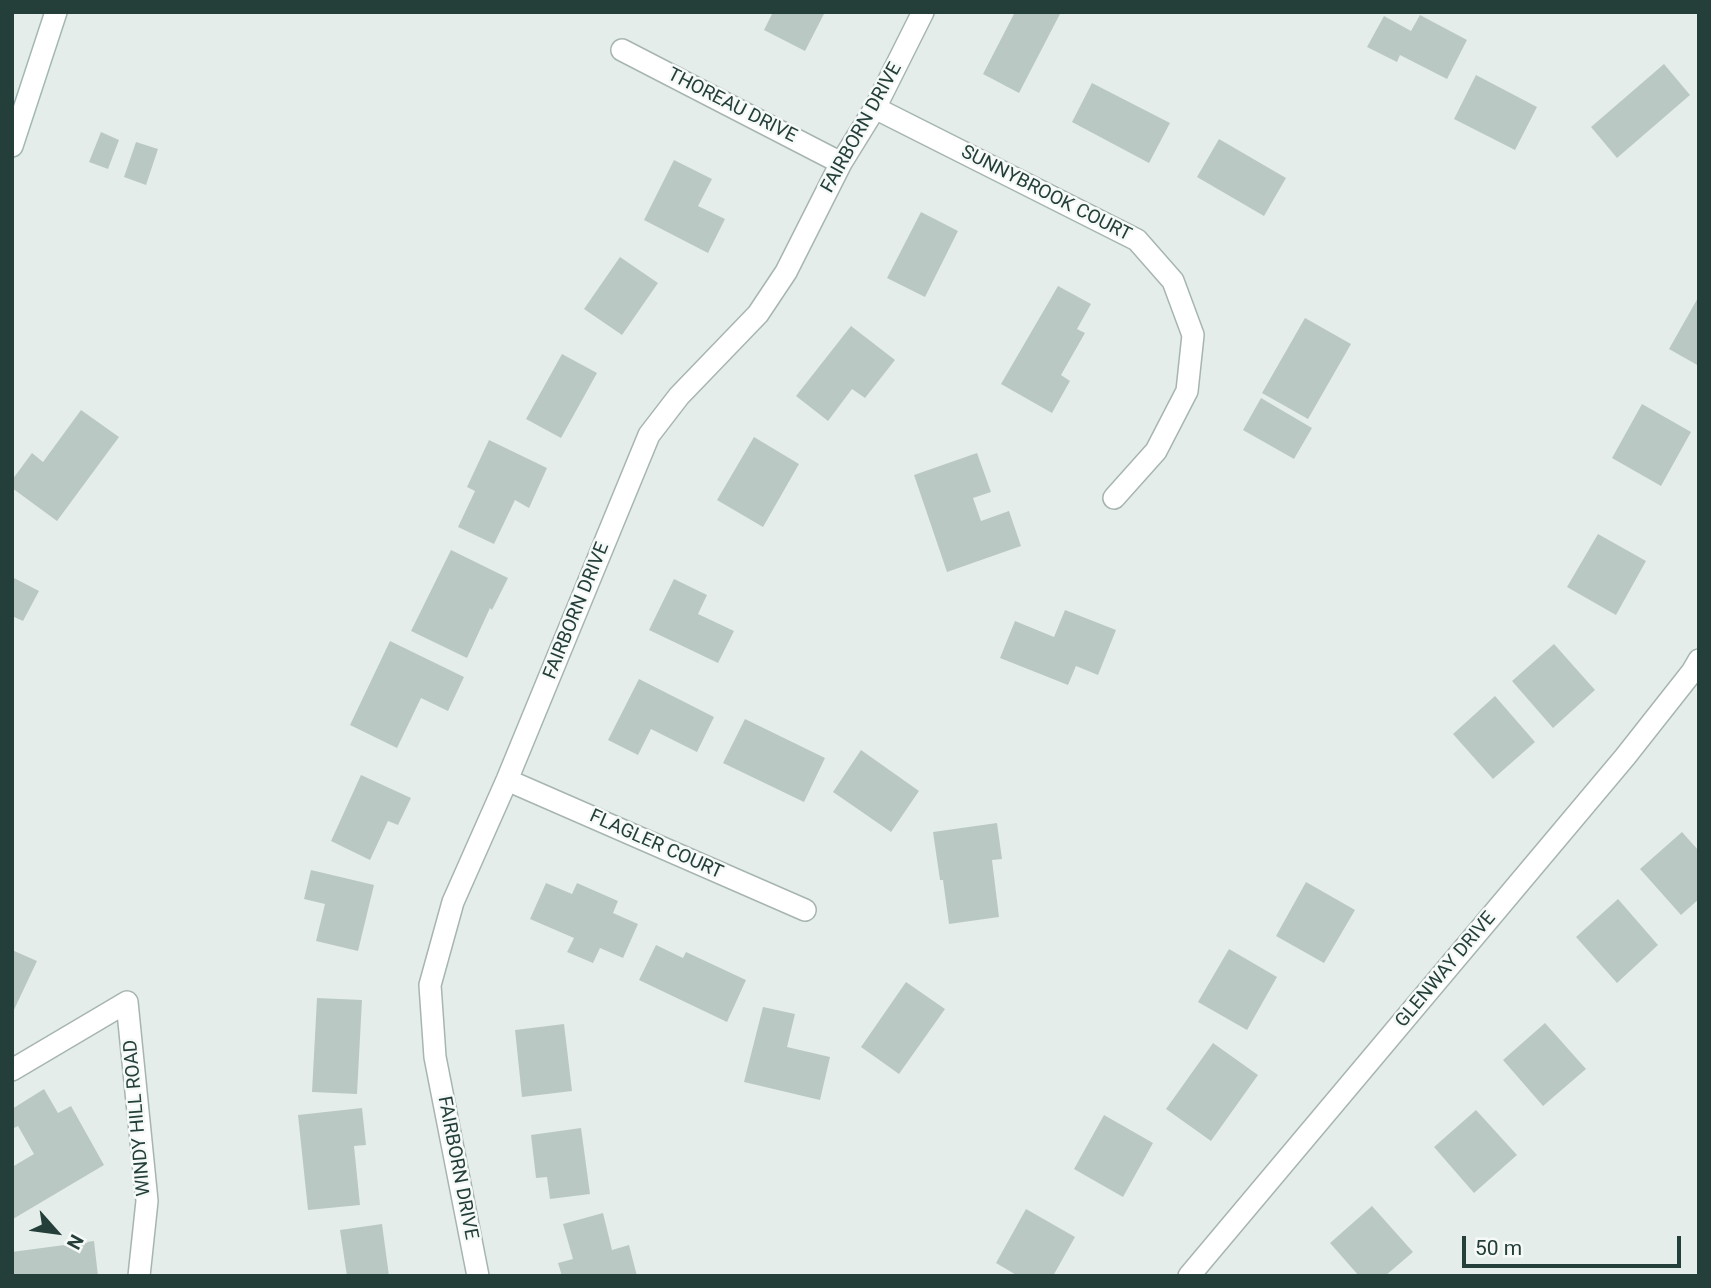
<!DOCTYPE html>
<style>
body{margin:0}
#map{position:relative;width:1711px;height:1288px;overflow:hidden;background:#e4edea;font-family:Roboto,sans-serif}
canvas{display:block}
.frame{position:absolute;inset:0;border:14px solid #243e39;pointer-events:none}
.north{position:absolute;left:21px;top:1197px;width:70px;height:70px;-webkit-text-stroke:5px #f5f9f7;paint-order:stroke;rotate:118deg;font-size:19px;font-weight:700;line-height:28px;text-align:center;color:#243e39}
.north::after{content:'';display:block;margin:auto;width:24px;height:32px;background:#243e39;clip-path:polygon(50% 0,100% 100%,50% 72%,0 100%)}
.scale{position:absolute;left:1462px;top:1236px;width:219px;height:32px;box-sizing:border-box;border:4px solid #243e39;border-top:0;padding-left:9px;font-size:21px;line-height:24px;white-space:nowrap;color:#243e39;-webkit-text-stroke:5px #f5f9f7;paint-order:stroke}
</style>
<div id="map">
<canvas width="1711" height="1288"></canvas>
<div class="frame"></div>
<div class="north">N</div>
<div class="scale">50 m</div>
</div>
<script>
const c = document.querySelector('canvas').getContext('2d');
c.lineJoin = 'round';
function fillPath(path, color) { c.fillStyle = color; c.fill(path, 'evenodd'); }
const poly = rows => new Path2D(rows.map(r => 'M' + r).join(''));
function strokePath(path, color, width, dash) { c.strokeStyle = color; c.lineWidth = width; c.lineCap = dash ? 'butt' : 'round'; c.setLineDash(dash || []); c.stroke(path); }
function write(font, color, halo, rows, align = 'center') {
  c.font = font + ' Roboto,sans-serif'; c.lineWidth = 5; c.setLineDash([]); c.textBaseline = 'middle'; c.strokeStyle = halo; c.fillStyle = color; for (const [text, x, y, turn = 0] of rows) {
    c.save(); c.translate(x, y); c.rotate((+turn || 0) * Math.PI / 180); c.textAlign = isNaN(turn) ? turn : align; if (halo) c.strokeText(text, 0, 0); c.fillText(text, 0, 0); c.restore();
  }
}
fillPath(poly([
 [773,12,825,12,805,51,764,30],
 [1015,12,1061,12,1019,93,983,74],
 [1420,15,1467,40,1447,79,1400,55,1397,62,1367,47,1384,16,1411,31],
 [1664,64,1690,95,1617,158,1591,127],
 [1476,75,1537,107,1515,150,1454,119],
 [1092,83,1170,123,1149,163,1072,122],
 [101,132,119,140,108,169,89,162],
 [1219,139,1286,178,1264,216,1197,177],
 [136,142,158,149,146,185,124,177],
 [674,160,712,179,698,206,725,219,708,253,644,220],
 [921,212,958,231,925,297,887,278],
 [620,257,658,283,622,335,584,309],
 [1058,286,1091,304,1077,329,1085,333,1061,375,1070,381,1052,413,1001,384],
 [1699,296,1699,366,1669,349],
 [1305,318,1351,344,1308,419,1262,393],
 [851,326,895,360,865,398,852,389,828,421,796,396],
 [562,354,597,373,561,438,526,419],
 [1261,398,1312,428,1294,459,1243,430],
 [1642,404,1691,432,1661,486,1612,458],
 [81,410,119,437,57,521,12,488,12,480,32,453,43,462],
 [754,437,799,464,763,527,717,500],
 [489,440,547,468,529,508,515,500,494,544,458,527,475,491,467,487],
 [977,453,991,492,973,498,981,521,1009,511,1021,546,947,572,914,475],
 [1598,534,1646,561,1616,615,1567,587],
 [451,550,508,578,492,610,490,608,467,658,411,631],
 [12,577,39,591,23,621,12,616],
 [674,579,707,595,698,614,734,631,718,663,649,630],
 [1065,610,1116,630,1098,675,1076,666,1068,685,1000,658,1015,621,1054,637],
 [390,641,464,677,448,711,421,698,397,748,350,725],
 [1554,644,1595,690,1553,728,1512,681],
 [639,679,714,717,697,752,651,729,638,755,608,740],
 [1495,696,1535,742,1493,779,1453,734],
 [745,719,825,758,804,802,723,763],
 [861,750,919,791,891,832,833,792],
 [361,775,411,798,398,825,388,821,370,860,331,841],
 [997,823,1002,859,992,860,999,917,949,924,943,880,940,880,933,832],
 [1682,832,1699,851,1699,899,1681,915,1640,869],
 [311,870,374,885,358,951,316,941,325,904,304,899],
 [1306,882,1355,910,1324,963,1276,936],
 [546,883,572,894,577,883,618,901,613,913,638,924,623,958,600,948,593,963,567,952,574,938,530,919],
 [1618,899,1658,945,1617,983,1576,937],
 [656,945,683,958,686,952,746,980,727,1022,639,980],
 [1229,949,1277,977,1247,1030,1198,1002],
 [12,950,37,961,12,1014],
 [906,982,945,1009,899,1074,861,1047],
 [317,998,362,1000,357,1094,312,1092],
 [763,1007,795,1014,787,1047,830,1057,820,1100,744,1082],
 [1545,1023,1586,1069,1543,1106,1503,1060],
 [564,1024,572,1091,522,1097,515,1030],
 [1213,1043,1258,1075,1211,1141,1166,1109],
 [44,1089,58,1113,71,1106,104,1165,13,1219,12,1167,34,1154,18,1126,12,1129,12,1109],
 [362,1108,366,1145,354,1146,360,1205,308,1210,298,1115],
 [1476,1110,1517,1155,1474,1193,1434,1147],
 [1104,1115,1153,1143,1123,1197,1074,1169],
 [581,1128,590,1194,550,1199,547,1177,536,1178,531,1135],
 [1372,1206,1413,1252,1385,1276,1359,1276,1330,1243],
 [1026,1209,1075,1237,1053,1276,1018,1276,996,1263],
 [603,1213,612,1250,629,1245,637,1276,562,1276,558,1263,573,1259,563,1224],
 [382,1224,389,1276,347,1276,340,1230],
 [94,1241,98,1276,12,1276,12,1252]
]), '#bac8c3');
const street = poly([
 [622,50,841,163],
 [875,108,1137,240,1173,281,1193,335,1187,391,1156,451,1114,498],
 [507,780,805,910],
 [12,1070,127,1002,147,1201,139,1276],
 [478,1276,435,1057,430,985,453,902,507,780,649,435,679,396,758,314,786,272,841,163,875,108,923,12],
 [1189,1276,1625,757,1692,672,1699,660]
]);
const secondary = poly([
 [12,146,56,12]
]);
strokePath(street, '#a7b5b1', 24);
strokePath(secondary, '#a3b8b2', 24);
strokePath(street, '#fff', 21);
strokePath(secondary, '#fff', 21);
write('19px', '#243e39', '#f5f9f7', [
 ["THOREAU DRIVE",732,106,27],
 ["FAIRBORN DRIVE",862,128,-61],
 ["SUNNYBROOK COURT",1046,194,27],
 ["FAIRBORN DRIVE",577,611,-68],
 ["FLAGLER COURT",656,845,24],
 ["GLENWAY DRIVE",1446,970,-50],
 ["WINDY HILL ROAD",138,1118,-95],
 ["FAIRBORN DRIVE",457,1168,79]
]);
</script>
